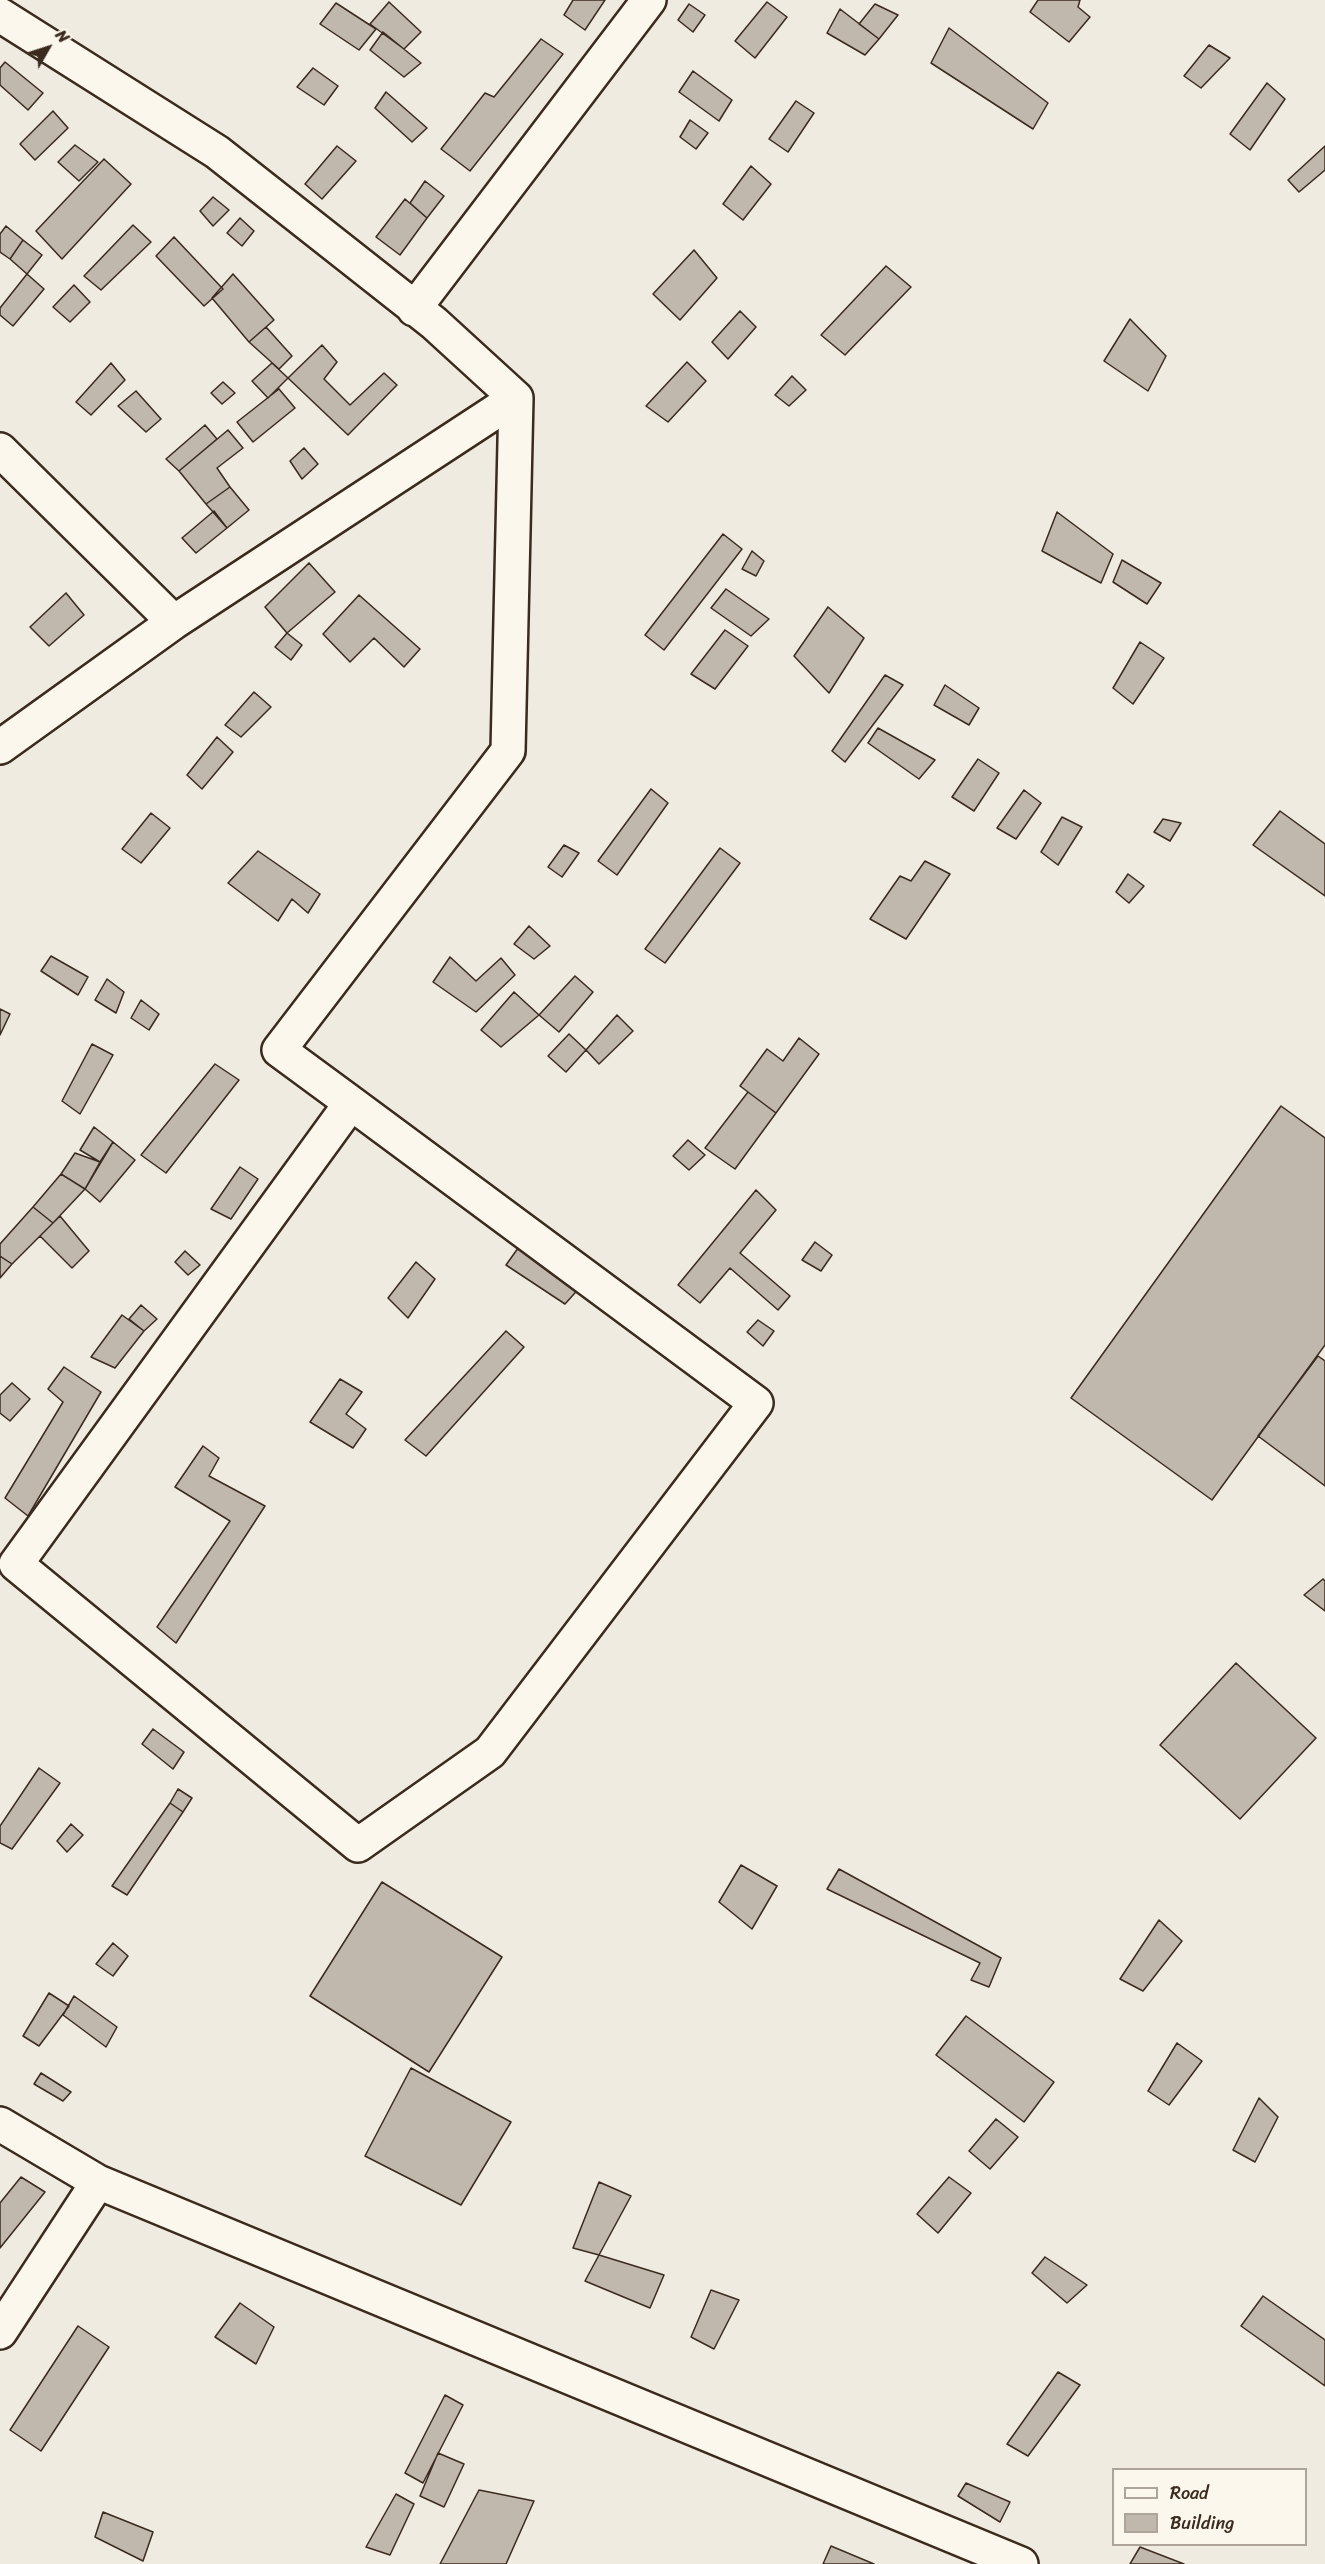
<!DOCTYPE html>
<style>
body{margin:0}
#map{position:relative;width:1325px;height:2564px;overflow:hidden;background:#f0ebe0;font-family:Sriracha,sans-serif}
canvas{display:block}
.legend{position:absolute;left:1112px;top:2468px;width:195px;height:78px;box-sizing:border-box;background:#fbf7ec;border:2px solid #aea59a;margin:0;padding:8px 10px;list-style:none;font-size:18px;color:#3b2a1e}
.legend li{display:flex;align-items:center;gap:12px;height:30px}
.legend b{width:30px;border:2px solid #aea59a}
.north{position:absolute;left:18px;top:18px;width:60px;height:60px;-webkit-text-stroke:4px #fbf7ec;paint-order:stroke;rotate:51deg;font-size:16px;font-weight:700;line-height:24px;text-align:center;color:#3b2a1e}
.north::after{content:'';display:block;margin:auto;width:21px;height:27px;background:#3b2a1e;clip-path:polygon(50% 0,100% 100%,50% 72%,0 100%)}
</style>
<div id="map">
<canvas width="1325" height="2564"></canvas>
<ul class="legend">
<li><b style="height:8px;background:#fbf7ec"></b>Road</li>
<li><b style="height:16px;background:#c0b8ad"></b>Building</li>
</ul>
<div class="north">N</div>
</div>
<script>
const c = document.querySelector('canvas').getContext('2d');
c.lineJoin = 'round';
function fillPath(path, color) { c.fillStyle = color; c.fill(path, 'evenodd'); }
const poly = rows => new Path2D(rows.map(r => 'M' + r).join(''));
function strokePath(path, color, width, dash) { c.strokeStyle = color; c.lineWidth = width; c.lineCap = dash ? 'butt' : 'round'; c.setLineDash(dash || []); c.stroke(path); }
const building = poly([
 [573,0,605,0,585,30,564,15,573,0],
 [1038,0,1080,0,1078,7,1090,17,1069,42,1030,12,1038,0],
 [389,2,421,32,404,49,370,24,389,2],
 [767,2,787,17,755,58,735,41,767,2],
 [336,3,376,29,359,50,320,24,336,3],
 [689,4,705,15,693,32,678,20,689,4],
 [875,4,898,15,879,39,859,24,875,4],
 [840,9,879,39,865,55,827,33,840,9],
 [949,28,1048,103,1033,129,931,63,949,28],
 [383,32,421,63,404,77,370,50,383,32],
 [541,39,563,54,470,171,441,149,485,93,494,97,541,39],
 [1209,45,1230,58,1201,88,1184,76,1209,45],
 [5,62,43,93,28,110,0,85,0,68,5,62],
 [313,68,338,86,324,105,297,87,313,68],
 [693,71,732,100,719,121,679,92,693,71],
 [1267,83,1285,99,1250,150,1230,134,1267,83],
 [386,92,427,128,412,142,375,108,386,92],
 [796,101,814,113,788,152,769,139,796,101],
 [53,111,68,128,35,160,20,144,53,111],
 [690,120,708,133,696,149,680,137,690,120],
 [75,145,98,162,79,181,58,162,75,145],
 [337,146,356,161,322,199,305,184,337,146],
 [1325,146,1325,170,1299,192,1288,180,1325,146],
 [104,159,131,184,62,259,36,231,104,159],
 [751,166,771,184,743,220,723,204,751,166],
 [425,181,444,196,427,218,410,203,425,181],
 [213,197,229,210,213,226,200,211,213,197],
 [405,199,427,218,400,255,376,237,405,199],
 [240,218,254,231,242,246,227,233,240,218],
 [133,225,151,242,101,290,84,276,133,225],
 [6,226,23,240,10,259,0,252,0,234,6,226],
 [174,237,223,289,204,306,156,256,174,237],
 [23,240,42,255,27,274,10,259,23,240],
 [694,250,717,278,680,320,653,294,694,250],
 [886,266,911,287,845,355,821,335,886,266],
 [27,274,44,289,13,326,0,315,0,308,27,274],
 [233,274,274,320,249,342,212,298,233,274],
 [74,285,90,302,70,322,53,307,74,285],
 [740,311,756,327,728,359,712,342,740,311],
 [1130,319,1166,356,1148,391,1104,361,1130,319],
 [266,327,292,356,279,369,249,342,266,327],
 [322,345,337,362,324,379,350,405,384,373,397,385,348,435,288,378,322,345],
 [687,362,706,381,668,422,646,406,687,362],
 [111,363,125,380,91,415,76,402,111,363],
 [272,363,288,378,268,398,252,381,272,363],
 [792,376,806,390,789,406,775,395,792,376],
 [223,382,235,393,222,404,211,393,223,382],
 [279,389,295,408,253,442,237,422,279,389],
 [136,391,161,419,146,432,118,406,136,391],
 [205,425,217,439,179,471,166,459,205,425],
 [228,430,243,448,217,468,230,487,206,504,179,471,228,430],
 [304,448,318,464,302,479,290,461,304,448],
 [230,487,249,510,227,528,206,504,230,487],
 [214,511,227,528,196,553,182,538,214,511],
 [1057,512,1113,554,1101,583,1042,551,1057,512],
 [723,534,742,549,664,650,645,635,723,534],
 [752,551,764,561,756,576,742,569,752,551],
 [1122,560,1161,583,1147,604,1113,582,1122,560],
 [309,563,335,592,287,633,265,607,309,563],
 [726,589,769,619,751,636,711,608,726,589],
 [66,593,84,615,49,646,30,627,66,593],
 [359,595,420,649,404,667,374,638,350,662,323,634,359,595],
 [828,607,864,638,829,693,794,656,828,607],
 [725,630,748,646,715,689,691,674,725,630],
 [287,633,302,645,291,660,275,647,287,633],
 [1140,642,1164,658,1133,704,1113,688,1140,642],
 [885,675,903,685,845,762,832,751,885,675],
 [945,685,979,708,969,725,934,705,945,685],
 [254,692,271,707,241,737,225,725,254,692],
 [878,728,935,760,919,779,868,743,878,728],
 [217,737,233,752,202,789,187,775,217,737],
 [978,759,999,773,974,811,952,797,978,759],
 [651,789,668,803,617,875,598,861,651,789],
 [1024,790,1041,803,1016,839,997,828,1024,790],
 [1280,811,1325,844,1325,896,1253,845,1280,811],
 [151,813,170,828,141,863,122,849,151,813],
 [1062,817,1082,827,1058,865,1041,852,1062,817],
 [1163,819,1181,823,1170,841,1154,832,1163,819],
 [564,845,579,853,562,877,548,867,564,845],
 [720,848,740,863,665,963,645,949,720,848],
 [258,851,320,894,308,913,292,899,278,921,228,883,258,851],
 [925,861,950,874,906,939,870,919,900,876,911,881,925,861],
 [1128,874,1144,886,1129,903,1116,892,1128,874],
 [529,926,550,946,534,959,514,944,529,926],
 [51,956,88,977,78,995,41,971,51,956],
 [450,957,476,981,501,958,515,975,476,1012,433,982,450,957],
 [575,976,593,992,559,1032,539,1015,575,976],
 [107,979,124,992,116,1013,95,1000,107,979],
 [514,992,539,1015,501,1047,481,1030,514,992],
 [141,1000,159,1014,149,1030,131,1018,141,1000],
 [0,1009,10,1014,0,1035,0,1009],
 [617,1015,633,1031,599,1064,586,1050,617,1015],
 [569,1034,586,1050,566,1072,548,1056,569,1034],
 [799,1038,819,1054,776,1113,740,1086,767,1049,783,1061,799,1038],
 [92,1044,113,1055,80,1114,62,1101,92,1044],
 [215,1064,239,1080,166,1173,141,1155,215,1064],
 [748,1092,776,1113,735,1169,705,1148,748,1092],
 [1281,1106,1325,1138,1325,1345,1212,1500,1071,1398,1281,1106],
 [94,1127,113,1142,100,1162,80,1150,94,1127],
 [688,1140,705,1155,689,1170,673,1156,688,1140],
 [113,1142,135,1160,100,1202,85,1189,113,1142],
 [75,1153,100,1162,85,1189,61,1174,75,1153],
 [240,1167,258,1179,231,1219,211,1209,240,1167],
 [61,1174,85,1189,53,1223,33,1207,61,1174],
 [756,1190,776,1210,740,1253,790,1296,778,1310,730,1268,700,1303,678,1285,756,1190],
 [33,1207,53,1223,12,1264,0,1256,0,1244,33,1207],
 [60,1216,89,1251,72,1268,40,1236,60,1216],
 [815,1242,832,1255,821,1271,802,1260,815,1242],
 [521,1244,583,1284,565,1304,506,1265,521,1244],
 [185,1251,200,1265,188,1275,175,1262,185,1251],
 [0,1256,12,1264,0,1278,0,1256],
 [416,1262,435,1279,408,1318,388,1298,416,1262],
 [141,1305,157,1319,144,1331,129,1319,141,1305],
 [122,1315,144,1331,115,1368,91,1357,122,1315],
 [758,1320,774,1331,763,1346,747,1332,758,1320],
 [506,1331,524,1347,426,1456,405,1440,506,1331],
 [1318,1356,1325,1361,1325,1486,1258,1436,1318,1356],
 [64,1367,101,1392,28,1516,5,1498,63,1402,48,1389,64,1367],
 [340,1379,362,1392,346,1414,366,1429,353,1448,310,1422,340,1379],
 [12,1383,30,1399,10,1421,0,1413,0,1395,12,1383],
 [203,1446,219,1458,209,1476,265,1506,176,1643,157,1627,230,1521,175,1487,203,1446],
 [1323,1579,1325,1581,1325,1611,1304,1595,1323,1579],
 [1236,1663,1316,1738,1240,1819,1160,1745,1236,1663],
 [153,1729,184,1752,173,1769,142,1744,153,1729],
 [39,1768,60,1783,12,1849,0,1843,0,1826,39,1768],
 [178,1789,192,1798,183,1812,170,1803,178,1789],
 [170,1803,183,1812,127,1895,112,1886,170,1803],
 [71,1824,83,1835,67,1852,57,1841,71,1824],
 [741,1865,777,1886,752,1929,719,1902,741,1865],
 [839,1869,1001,1958,989,1987,971,1980,980,1963,827,1889,839,1869],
 [382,1882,502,1957,429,2072,310,1996,382,1882],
 [1159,1920,1182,1941,1143,1991,1120,1979,1159,1920],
 [113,1943,128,1956,113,1976,96,1964,113,1943],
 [49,1993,69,2006,39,2046,23,2036,49,1993],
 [74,1996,117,2027,106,2047,63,2015,74,1996],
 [966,2016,1054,2082,1024,2122,936,2055,966,2016],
 [1177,2043,1202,2061,1169,2105,1148,2091,1177,2043],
 [411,2068,511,2122,461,2205,365,2156,411,2068],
 [41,2073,71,2092,63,2101,34,2084,41,2073],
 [1259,2098,1278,2117,1255,2162,1233,2150,1259,2098],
 [996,2119,1018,2137,990,2169,969,2151,996,2119],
 [21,2177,45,2192,0,2248,0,2203,21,2177],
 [949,2177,971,2193,938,2233,917,2214,949,2177],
 [599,2182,631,2196,599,2255,573,2248,599,2182],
 [599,2255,664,2275,650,2308,585,2281,599,2255],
 [1045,2257,1087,2285,1067,2303,1032,2273,1045,2257],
 [711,2290,739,2300,714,2349,691,2337,711,2290],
 [1263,2296,1325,2340,1325,2386,1241,2326,1263,2296],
 [240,2303,274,2327,256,2364,215,2337,240,2303],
 [78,2326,109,2347,41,2451,10,2430,78,2326],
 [1058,2372,1080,2385,1028,2456,1007,2444,1058,2372],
 [445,2395,463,2405,423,2483,405,2473,445,2395],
 [438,2453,464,2464,444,2507,420,2496,438,2453],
 [966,2483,1010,2502,1000,2522,958,2496,966,2483],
 [479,2490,534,2501,506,2564,440,2564,479,2490],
 [396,2494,414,2504,390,2555,366,2547,396,2494],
 [103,2512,153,2532,143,2561,95,2537,103,2512],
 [831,2546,874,2564,823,2564,831,2546],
 [1140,2547,1184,2564,1130,2564,1140,2547]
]);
fillPath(building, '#c0b8ad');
strokePath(building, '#3b2a1e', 1.5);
const street = poly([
 [0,15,217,152,434,323,516,398,508,751,279,1050,351,1103,756,1403,490,1752,358,1845,16,1564,351,1103],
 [414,309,649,0],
 [0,450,174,622],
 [0,747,174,622,516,398],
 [0,2124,98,2182,1021,2564],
 [0,2332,98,2182]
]);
strokePath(street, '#3b2a1e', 38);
strokePath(street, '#fbf7ec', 33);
</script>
